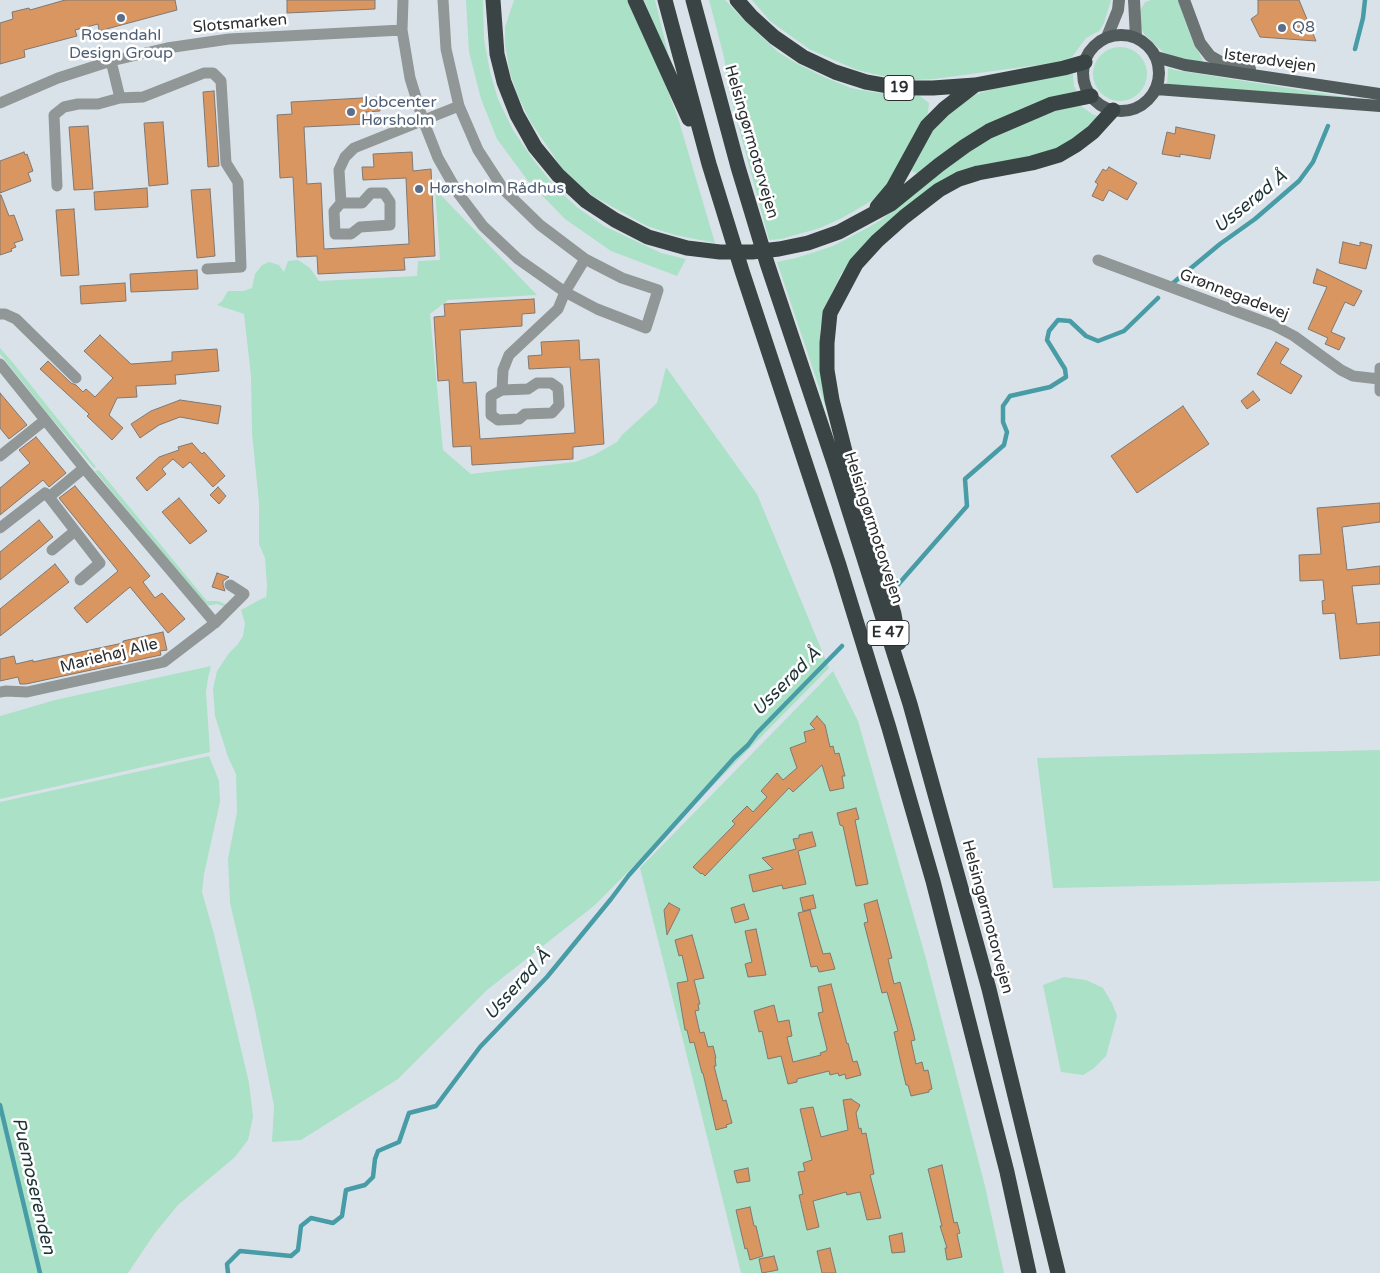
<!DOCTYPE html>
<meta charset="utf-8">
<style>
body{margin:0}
canvas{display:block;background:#dae2e9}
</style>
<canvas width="1380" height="1273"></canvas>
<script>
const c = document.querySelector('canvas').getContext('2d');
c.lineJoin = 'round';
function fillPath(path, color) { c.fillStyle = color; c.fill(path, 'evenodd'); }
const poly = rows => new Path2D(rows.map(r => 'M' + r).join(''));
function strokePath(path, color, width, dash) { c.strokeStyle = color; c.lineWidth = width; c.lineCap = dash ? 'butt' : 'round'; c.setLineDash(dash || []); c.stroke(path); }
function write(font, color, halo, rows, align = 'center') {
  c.font = font + ' "Varela Round",sans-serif'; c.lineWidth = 5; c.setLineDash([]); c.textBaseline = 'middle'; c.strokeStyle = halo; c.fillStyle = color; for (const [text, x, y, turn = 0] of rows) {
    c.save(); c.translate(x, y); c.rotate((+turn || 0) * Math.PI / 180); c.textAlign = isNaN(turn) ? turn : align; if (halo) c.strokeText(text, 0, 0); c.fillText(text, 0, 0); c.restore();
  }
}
fillPath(poly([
 [466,0,483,0,484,39,490,72,498,99,513,130,532,158,555,187,578,208,604,226,661,253,686,259,677,276,611,251,565,219,528,181,497,139,481,99,469,52],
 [514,0,627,0,663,78,679,121,715,243,675,235,647,226,593,196,564,171,530,121,518,96,510,73,505,45,505,27],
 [644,0,655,0,669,57,667,56],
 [709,0,725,0,742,18,778,52,796,63,824,77,851,88,872,92,894,95,920,96,929,103,928,113,894,176,873,200,842,218,820,228,781,239,769,240,728,87,724,57],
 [752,0,1111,0,1104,23,1099,31,1086,38,1072,57,1060,62,934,79,911,80,883,76,857,70,809,49,770,21],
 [1151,0,1178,0,1193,42,1203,60,1201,62,1170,56,1163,52,1144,34,1139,23,1139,13,1145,2],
 '1093 74a27 27 0 1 1 54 0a27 27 0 1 1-54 0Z',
 [1168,68,1175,70,1351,98,1167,86],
 [1073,74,1074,86,1077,92,923,171,916,173,910,170,937,123,964,102,977,94,999,87,1062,75],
 [1069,105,1081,106,1092,114,1100,117,1067,143,1049,152,962,171,857,255,841,274,824,310,820,329,821,368,829,417,777,262,796,258,833,246,869,227,881,220,950,164,990,138,1055,109],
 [435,189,537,295,448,300,430,314,443,450,471,474,575,462,594,455,617,442,622,435,657,403,666,367,757,494,829,668,595,905,487,990,398,1079,301,1140,272,1142,274,1106,255,1010,230,903,228,859,237,812,236,774,228,757,215,716,213,689,217,671,229,653,238,644,243,636,245,623,241,610,265,597,266,599,267,586,265,558,259,544,259,503,252,433,251,376,244,314,217,305,222,301,228,291,243,291,252,288,255,274,262,265,269,262,279,265,284,272,288,261,298,260,310,268,319,281,417,276,418,261,440,260],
 [0,348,14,364,96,467,94,468,48,414,0,354],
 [99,470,207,601,218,601,228,605,225,607,217,604,206,606,95,471],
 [211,666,208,678,206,692,210,752,0,799,0,716,55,700],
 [833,671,858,721,925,955,985,1186,1004,1273,741,1273,640,868],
 [1380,750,1380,881,1053,888,1037,758],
 [209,756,219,781,220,802,204,874,202,892,214,934,249,1083,253,1117,248,1140,235,1157,178,1205,155,1233,128,1273,0,1273,0,802],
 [1064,977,1086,980,1103,988,1112,1003,1117,1016,1106,1056,1093,1069,1083,1075,1061,1072,1043,985]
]), '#abe1c7');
strokePath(poly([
 [1355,49,1363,18,1365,0],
 [1173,283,1220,244,1255,219,1299,181,1313,162,1328,126],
 [896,587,967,506,965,479,1004,445,1007,432,1003,422,1003,406,1010,396,1050,387,1066,377,1065,369,1047,340,1049,331,1058,320,1070,321,1086,336,1098,341,1124,331,1158,298],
 [0,1105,40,1273],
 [228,1273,227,1264,240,1251,291,1256,298,1250,301,1226,311,1218,333,1223,342,1216,346,1190,365,1185,373,1177,375,1159,378,1151,399,1142,409,1113,436,1106,480,1047,547,977,611,899,629,875,734,758,748,745,757,733,842,646]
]), '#489ca6', 4.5);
const building = poly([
 [65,0,175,0,177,10,99,31,98,24,75,30,77,36,24,50,25,57,0,64,0,23,13,19,12,12,29,8,30,10,65,0],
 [287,0,375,0,375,9,287,13,287,0],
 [1258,0,1299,0,1316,41,1260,37,1251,19,1258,14,1258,0],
 [214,91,219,166,208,167,203,92,214,91],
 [380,97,380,111,366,112,367,124,304,127,307,184,321,183,324,249,409,244,406,178,363,180,362,167,374,167,373,154,412,152,413,171,431,169,435,256,404,258,405,270,318,274,317,256,297,257,293,177,280,178,277,115,292,114,291,102,380,97],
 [163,122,168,184,149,186,144,123,163,122],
 [88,126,93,189,74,190,69,127,88,126],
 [1176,127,1215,135,1210,159,1180,154,1180,157,1162,154,1167,132,1175,134,1176,127],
 [24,152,25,155,27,154,33,171,28,173,31,181,0,193,0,161,24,152],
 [1109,167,1137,183,1127,200,1109,190,1103,201,1092,196,1098,184,1095,182,1103,169,1106,171,1109,167],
 [147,188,148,207,95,210,94,192,147,188],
 [210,189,215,256,197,258,191,190,210,189],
 [0,195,1,195,9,216,14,215,23,240,14,243,16,247,11,249,12,251,0,255,0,195],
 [74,209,79,275,61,276,56,210,74,209],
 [1343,242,1360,246,1360,242,1372,245,1366,269,1339,263,1343,242],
 [1317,269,1362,291,1354,306,1345,302,1331,332,1345,338,1339,350,1325,344,1328,338,1308,329,1327,287,1313,283,1317,269],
 [197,270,198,289,131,292,130,274,197,270],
 [125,283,126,301,81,304,80,286,125,283],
 [534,299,535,313,522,314,522,326,460,330,463,383,476,382,480,439,575,433,570,367,529,369,528,356,542,355,541,342,579,340,580,360,599,359,604,444,573,447,573,459,472,465,471,446,453,447,449,380,438,381,434,317,445,316,444,304,534,299],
 [100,335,131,364,172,361,172,352,217,349,219,371,175,375,176,384,136,386,137,397,117,398,109,415,123,428,112,440,87,416,89,414,40,369,48,361,71,383,76,385,83,392,86,389,95,397,113,378,84,351,100,335],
 [1276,342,1289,349,1280,363,1302,376,1291,394,1257,374,1276,342],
 [1253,391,1260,400,1247,409,1241,401,1253,391],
 [0,393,27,425,9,439,0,428,0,393],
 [180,400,221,406,218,424,180,417,159,425,140,438,131,424,151,411,180,400],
 [1183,406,1209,444,1137,493,1111,456,1183,406],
 [36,437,66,473,49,487,43,480,0,515,0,488,30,463,19,450,36,437],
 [192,443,202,454,204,452,225,476,213,487,190,462,183,468,173,459,162,469,166,474,147,491,136,478,159,457,179,450,178,447,192,443],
 [75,486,150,576,143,582,155,598,162,593,185,619,168,633,130,587,87,623,74,608,118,571,59,498,75,486],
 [218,487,226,496,219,504,210,495,218,487],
 [179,498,207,531,190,544,162,512,179,498],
 [1380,503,1380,522,1342,527,1347,570,1380,566,1380,584,1352,586,1357,624,1380,622,1380,655,1340,659,1335,613,1323,614,1322,601,1325,600,1323,580,1300,581,1299,555,1321,554,1317,508,1380,503],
 [39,520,53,537,0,580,0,552,39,520],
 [55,564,69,582,0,636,0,609,55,564],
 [217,573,229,577,223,581,223,585,225,591,212,587,217,573],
 [163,632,167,650,160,651,161,655,26,684,20,684,18,677,0,681,0,659,14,656,16,664,33,660,33,662,123,643,123,641,163,632],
 [817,716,825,725,830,747,833,746,835,754,839,753,845,776,842,776,844,788,830,791,822,765,793,792,789,788,705,876,702,873,701,874,693,867,735,824,732,821,747,806,753,812,767,797,761,791,777,773,783,780,797,768,790,748,806,742,804,732,815,729,810,724,817,716],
 [856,808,859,819,855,820,868,884,856,886,843,826,840,825,837,813,856,808],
 [812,832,816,846,798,851,806,884,783,889,782,885,753,892,749,875,773,869,762,858,796,849,793,839,799,838,799,835,812,832],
 [813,895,816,908,803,911,800,898,813,895],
 [877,900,892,958,888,959,894,984,900,982,913,1031,915,1040,911,1041,916,1064,922,1062,924,1071,928,1070,932,1089,929,1090,929,1092,911,1096,908,1085,906,1085,902,1068,894,1032,898,1031,887,992,882,993,864,923,868,922,864,904,877,900],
 [669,903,680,909,667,935,664,910,669,903],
 [744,904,749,919,735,923,731,908,744,904],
 [810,910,823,954,830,953,835,969,819,972,817,966,811,967,798,913,810,910],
 [756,929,766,975,748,977,745,964,752,962,745,931,756,929],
 [692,935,704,978,694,980,700,1004,698,1004,699,1010,695,1011,700,1033,704,1032,708,1047,713,1046,716,1058,715,1058,716,1066,714,1066,723,1101,726,1100,732,1123,726,1125,727,1127,716,1130,703,1073,702,1073,694,1042,690,1043,687,1030,685,1030,677,983,688,981,682,955,679,956,675,940,692,935],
 [831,984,847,1044,848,1043,853,1062,857,1061,861,1075,846,1079,845,1074,839,1076,838,1073,830,1075,829,1071,797,1079,797,1082,788,1084,781,1056,768,1059,762,1031,759,1032,754,1011,774,1005,778,1022,789,1020,792,1036,787,1037,793,1062,821,1055,820,1053,826,1051,827,1049,818,1013,823,1012,818,987,831,984],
 [851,1099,860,1105,856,1113,859,1129,861,1128,862,1134,866,1133,874,1174,870,1175,881,1218,867,1220,860,1192,847,1195,846,1192,813,1201,819,1227,807,1230,799,1195,803,1194,798,1172,805,1171,803,1163,812,1160,800,1109,813,1107,821,1137,848,1130,843,1100,851,1099],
 [942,1165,954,1223,957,1222,960,1233,957,1234,962,1257,947,1260,945,1248,947,1248,940,1226,942,1226,928,1169,942,1165],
 [748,1168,750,1181,737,1183,734,1171,748,1168],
 [750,1207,754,1226,756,1226,763,1256,750,1260,747,1248,745,1249,736,1210,750,1207],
 [902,1233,905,1252,892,1253,889,1236,902,1233],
 [830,1248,836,1273,822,1273,817,1251,830,1248],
 [774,1256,778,1270,762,1273,759,1259,774,1256]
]);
fillPath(building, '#d99660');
strokePath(building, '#807872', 1);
strokePath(poly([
 [403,0,402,30,410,78,423,120,438,158,458,193,483,226,518,259,565,292,597,309,646,328,658,290,622,278,585,259,540,225,504,190,478,150,459,106,446,49,443,0],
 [120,98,143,97,204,73,213,73,221,81,226,163,238,182,241,267,207,269],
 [0,103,58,78,111,61,167,48,229,39,402,30],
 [57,186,54,115,64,107,78,104,98,104,120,98,111,61],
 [341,203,334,211,335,234,351,234,360,227,390,225,390,202,384,193,371,193,362,203,341,203,339,170,345,157,354,148,459,106],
 [1098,260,1273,325,1294,336,1341,370,1353,376,1379,379],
 [0,314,5,314,16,319,76,378],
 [0,364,84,468,215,623,164,662,27,692,6,691,0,692],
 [1380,368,1380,391],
 [502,390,491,396,491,415,498,420,519,419,525,414,552,413,559,405,558,388,551,383,537,383,528,389,502,390,503,370,509,355,558,309,565,292,585,259],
 [0,456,45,420],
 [49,497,100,563,80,580],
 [0,528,45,493,49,497,84,468],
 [52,550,75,531],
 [215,623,244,594,230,585]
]), '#919697', 11);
strokePath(poly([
 [1134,0,1136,37],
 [1184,0,1200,43,1210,56,1224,64,1250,69],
 [1107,37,1118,10,1119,0]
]), '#6b7373', 12);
strokePath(poly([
 '1083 73a38 38 0 1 1 76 0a38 38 0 1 1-76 0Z',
 [1156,57,1185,65,1380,94],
 [1156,89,1380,106]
]), '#515a5a', 12);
strokePath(poly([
 [493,0,497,54,504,82,517,115,535,147,558,175,586,201,615,220,648,237,687,248,720,252,752,252,779,249,808,243,839,232,891,204,939,165,965,146,989,131,1052,104,1091,96],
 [635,0,689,119],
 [665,0,709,164,742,271,839,565,889,728,933,881,1007,1172,1029,1273],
 [693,0,738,167,767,263,835,466,910,704,989,989,1058,1273],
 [737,0,751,16,774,37,803,57,835,72,866,82,900,88,933,88,975,85,1064,68,1085,62],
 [877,207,893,188,927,126,944,109,975,85],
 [899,643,894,614,849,467,832,400,827,370,827,343,830,313,856,264,877,241,904,217,939,190,959,179,978,173,1032,163,1059,155,1076,145,1093,132,1113,110]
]), '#3a4445', 15);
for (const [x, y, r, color] of [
 [121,18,5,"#5c6f8a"],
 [1282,28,5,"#5c6f8a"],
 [351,112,5,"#5c6f8a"],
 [419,189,5,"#5c6f8a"]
]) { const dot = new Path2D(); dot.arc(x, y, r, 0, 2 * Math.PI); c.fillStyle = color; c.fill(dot); strokePath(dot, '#fff', 2); }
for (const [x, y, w] of [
 [899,88,30],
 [888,633,42]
]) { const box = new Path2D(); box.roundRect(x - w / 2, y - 12.5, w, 25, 4); c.fillStyle = '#fff'; c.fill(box); strokePath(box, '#2b2e31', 1); }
write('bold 15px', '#2b2e31', null, [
 ["19",899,88],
 ["E 47",888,633]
]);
write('16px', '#2b2e31', '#fff', [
 ["Slotsmarken",240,24,-5],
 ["Isterødvejen",1270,61,8],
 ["Helsingørmotorvejen",751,142,74],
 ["Grønnegadevej",1234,295,21],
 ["Helsingørmotorvejen",873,528,72],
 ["Mariehøj Alle",109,656,-14],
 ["Helsingørmotorvejen",987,917,75]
]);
write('16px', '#4e5e75', '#fff', [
 ["Q8",1292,28],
 ["Rosendahl",121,36,"center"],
 ["Design Group",121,54,"center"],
 ["Jobcenter",361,103],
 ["Hørsholm",361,121],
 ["Hørsholm Rådhus",429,189]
], 'left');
write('italic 18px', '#1d3335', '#fff', [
 ["Usserød Å",1251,202,-39],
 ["Usserød Å",787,682,-45],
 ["Usserød Å",518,985,-48],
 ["Puemoserenden",33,1186,77]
]);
</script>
